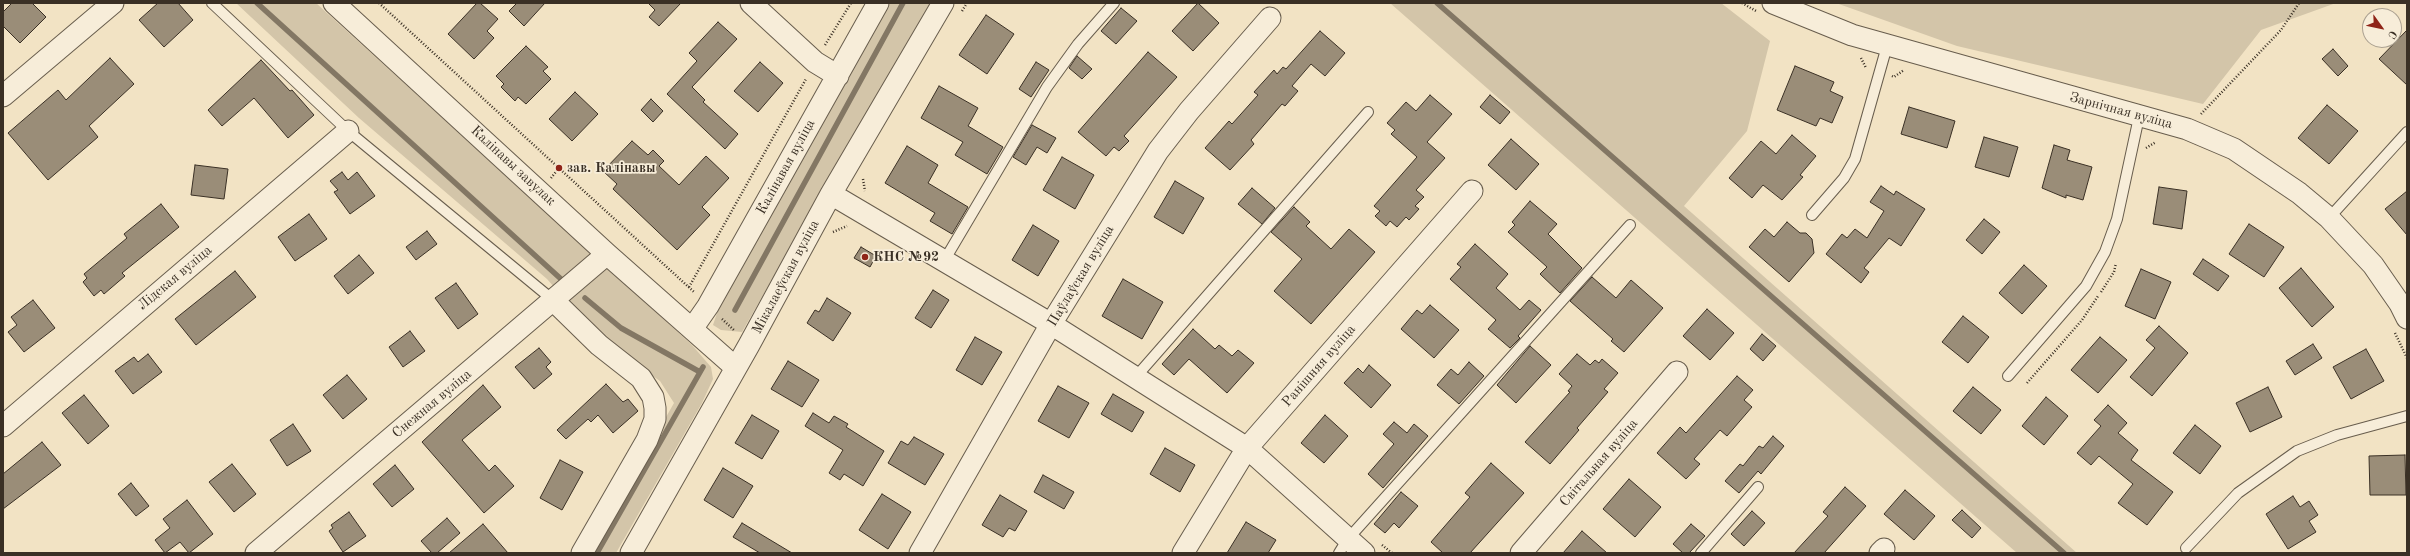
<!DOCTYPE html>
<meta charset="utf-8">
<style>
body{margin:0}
#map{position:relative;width:2410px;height:556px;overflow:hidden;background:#f2e3c4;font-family:"Old Standard TT",serif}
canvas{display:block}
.frame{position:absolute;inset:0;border:4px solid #3a3025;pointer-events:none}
.north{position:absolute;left:2362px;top:8px;width:40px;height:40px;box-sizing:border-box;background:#f7edd9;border:1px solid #aba191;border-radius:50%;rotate:123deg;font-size:11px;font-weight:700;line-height:16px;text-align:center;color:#3a3025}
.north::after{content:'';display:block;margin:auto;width:14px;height:18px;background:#8f2418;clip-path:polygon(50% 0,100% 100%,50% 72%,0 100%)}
</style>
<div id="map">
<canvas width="2410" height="556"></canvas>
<div class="frame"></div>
<div class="north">С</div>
</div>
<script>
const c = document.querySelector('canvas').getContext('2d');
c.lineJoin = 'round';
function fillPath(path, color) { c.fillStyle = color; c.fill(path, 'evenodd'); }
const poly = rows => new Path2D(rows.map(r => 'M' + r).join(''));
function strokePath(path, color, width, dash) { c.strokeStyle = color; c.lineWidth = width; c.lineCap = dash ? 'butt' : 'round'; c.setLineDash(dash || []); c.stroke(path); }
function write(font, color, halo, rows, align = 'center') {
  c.font = font + ' "Old Standard TT",serif'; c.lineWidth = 3.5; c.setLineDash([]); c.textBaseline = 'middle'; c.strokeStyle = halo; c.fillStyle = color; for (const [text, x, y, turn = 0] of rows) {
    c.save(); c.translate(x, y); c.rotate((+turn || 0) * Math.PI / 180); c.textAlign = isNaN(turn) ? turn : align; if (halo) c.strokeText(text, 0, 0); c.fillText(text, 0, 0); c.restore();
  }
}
fillPath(poly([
 [236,3,316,3,692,345,711,367,713,379,702,403,616,553,589,553,674,403,660,381,600,339,547,279,359,118],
 [890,3,933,3,908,41,742,332,721,330,713,325,718,310],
 [1390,3,1721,3,1770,41,1747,131,1684,206,2077,553,2017,553],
 [1836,3,2336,3,2261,30,2203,104,1957,46]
]), '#d3c5a9');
strokePath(poly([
 [257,3,561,279],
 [1437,3,2064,553],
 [585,298,621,328,700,372],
 [735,310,903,3],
 [597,553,703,367]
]), '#837764', 5.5);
const building = poly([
 [12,3,32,3,46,17,20,43,3,26,3,12,12,3],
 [158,3,178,3,193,20,164,47,139,20,158,3],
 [477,3,480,3,498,19,487,31,494,38,474,59,448,34,477,3],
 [517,3,545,3,524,26,509,11,517,3],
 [648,3,681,3,659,26,649,17,655,10,648,3],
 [1198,3,1219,23,1193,51,1172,31,1198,3],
 [1121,8,1137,21,1116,44,1101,31,1121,8],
 [986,15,1014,34,987,74,959,55,986,15],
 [718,22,737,39,692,87,705,100,703,102,738,134,725,149,667,94,697,61,689,53,718,22],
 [2407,30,2407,85,2379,59,2407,30],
 [1320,31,1345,53,1325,76,1311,64,1292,86,1298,91,1285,106,1282,104,1251,140,1254,144,1230,170,1205,148,1229,121,1232,124,1258,95,1254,92,1274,70,1277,74,1283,67,1286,69,1320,31],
 [526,46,548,67,543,71,551,79,526,104,518,97,515,101,501,87,504,84,496,76,526,46],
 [2333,49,2348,66,2338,76,2322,59,2333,49],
 [1148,52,1177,77,1124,136,1129,141,1119,151,1114,147,1106,156,1078,132,1148,52],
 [1077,56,1092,69,1082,79,1069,68,1077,56],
 [110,58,134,84,89,126,98,137,48,180,8,133,58,90,66,100,110,58],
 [261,60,290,91,292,90,314,115,288,138,254,98,222,126,208,110,261,60],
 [760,62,783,83,758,112,734,91,760,62],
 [1036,62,1049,70,1031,97,1019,89,1036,62],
 [1795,66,1834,82,1830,91,1843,97,1832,123,1820,118,1816,126,1777,110,1795,66],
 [939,86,978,108,968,126,1003,147,987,174,955,155,963,142,921,118,939,86],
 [575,92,598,114,572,141,549,119,575,92],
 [1430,95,1452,114,1427,142,1445,158,1416,190,1424,197,1415,206,1419,209,1409,220,1406,217,1397,227,1390,221,1386,226,1375,216,1380,211,1374,206,1417,157,1391,134,1395,130,1387,123,1406,102,1416,111,1430,95],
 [1490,95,1510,112,1500,124,1480,107,1490,95],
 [651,99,663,111,653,122,641,110,651,99],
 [2327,105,2358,131,2329,164,2298,138,2327,105],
 [1909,107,1955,121,1947,148,1901,134,1909,107],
 [1032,125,1056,138,1047,153,1037,147,1026,165,1013,157,1032,125],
 [1792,135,1816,156,1800,175,1803,177,1782,200,1763,185,1752,198,1729,178,1761,141,1776,154,1792,135],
 [1984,137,2018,147,2009,177,1975,167,1984,137],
 [1511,139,1539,164,1516,190,1488,165,1511,139],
 [632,141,648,155,653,150,664,161,659,166,679,185,706,156,729,178,702,207,710,215,677,250,613,189,617,184,603,171,632,141],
 [2054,145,2070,150,2067,160,2092,167,2083,200,2066,195,2066,198,2042,188,2054,145],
 [907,146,938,165,928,183,968,207,952,234,930,221,935,213,885,183,907,146],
 [1062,157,1094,175,1075,209,1043,190,1062,157],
 [195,165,228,169,224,199,191,195,195,165],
 [342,172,348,180,357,172,375,196,350,214,334,192,338,190,330,181,342,172],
 [1175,181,1204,198,1183,234,1154,217,1175,181],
 [1881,186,1894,195,1896,191,1925,209,1901,246,1889,238,1864,268,1869,272,1861,283,1826,254,1842,234,1847,238,1855,229,1867,238,1884,211,1870,202,1881,186],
 [2159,187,2187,191,2182,229,2153,224,2159,187],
 [1252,188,1275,208,1262,224,1238,204,1252,188],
 [2407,191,2407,235,2385,209,2407,191],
 [1530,201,1557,224,1548,234,1582,268,1560,293,1540,274,1547,267,1508,232,1515,225,1512,222,1530,201],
 [161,204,179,227,122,273,125,276,104,294,101,290,94,296,83,282,87,278,84,274,127,238,124,234,161,204],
 [1294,207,1310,222,1306,226,1331,249,1349,229,1375,252,1311,324,1274,291,1302,259,1271,232,1294,207],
 [309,214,327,239,295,261,278,237,309,214],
 [1984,219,2000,232,1982,254,1966,240,1984,219],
 [1787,222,1800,233,1806,233,1812,239,1814,253,1789,282,1749,247,1765,229,1774,237,1787,222],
 [2249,224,2284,247,2264,277,2229,254,2249,224],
 [1033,225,1059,241,1038,276,1012,260,1033,225],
 [427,231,437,244,416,260,406,247,427,231],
 [1475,244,1508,274,1496,288,1520,310,1529,300,1541,310,1518,336,1520,338,1510,348,1488,329,1496,320,1450,279,1461,267,1457,264,1475,244],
 [861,247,876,256,870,267,854,258,861,247],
 [359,255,374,273,348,294,334,276,359,255],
 [2203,259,2229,276,2218,291,2193,274,2203,259],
 [2024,265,2047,286,2022,314,1999,293,2024,265],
 [2301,268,2334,307,2312,327,2279,288,2301,268],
 [2141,269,2171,282,2155,319,2125,306,2141,269],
 [235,271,256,297,196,345,175,319,235,271],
 [1592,277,1616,298,1631,280,1663,308,1624,352,1611,341,1613,339,1570,301,1592,277],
 [1123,279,1163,302,1142,339,1102,316,1123,279],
 [456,283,478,314,458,329,435,298,456,283],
 [933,290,949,300,931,328,915,318,933,290],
 [827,298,851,313,833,341,807,323,815,310,819,312,827,298],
 [33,300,55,328,24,352,8,332,17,325,11,317,33,300],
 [1430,305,1459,330,1434,358,1401,329,1417,310,1422,314,1430,305],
 [1707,309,1734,333,1710,360,1683,336,1707,309],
 [1963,316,1989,337,1968,363,1942,342,1963,316],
 [2159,326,2188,353,2152,396,2130,377,2155,348,2146,340,2159,326],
 [1193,329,1215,349,1219,345,1232,356,1238,350,1254,363,1227,393,1189,359,1174,375,1162,364,1193,329],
 [410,331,425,351,403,367,389,347,410,331],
 [1762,334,1776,346,1763,361,1750,349,1762,334],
 [975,337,1002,352,982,385,956,370,975,337],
 [2100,337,2127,360,2098,393,2071,370,2100,337],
 [2313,344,2322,358,2295,375,2286,361,2313,344],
 [1530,346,1551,365,1516,403,1497,385,1530,346],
 [539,348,551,362,546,367,552,374,534,389,515,367,539,348],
 [2366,349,2384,381,2351,399,2333,367,2366,349],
 [148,354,162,372,133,394,115,371,134,357,138,362,148,354],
 [1577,354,1590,365,1595,360,1599,363,1602,359,1618,373,1604,389,1608,392,1577,428,1579,430,1550,464,1525,442,1570,392,1568,391,1572,386,1559,374,1577,354],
 [788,361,819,380,802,407,771,389,788,361],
 [1469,362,1484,376,1459,404,1437,385,1451,369,1458,375,1469,362],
 [1369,365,1391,385,1371,408,1344,383,1358,368,1363,373,1369,365],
 [347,375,367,399,343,419,323,395,347,375],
 [1737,376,1753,390,1744,400,1752,407,1727,436,1720,430,1694,459,1700,464,1686,479,1657,453,1680,427,1686,433,1737,376],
 [606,384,623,402,628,399,638,411,613,433,598,415,591,422,588,419,566,439,557,430,606,384],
 [483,385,501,407,462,440,489,471,495,465,514,486,484,513,422,442,483,385],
 [1058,386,1089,403,1069,438,1038,421,1058,386],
 [1973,387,2001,410,1981,434,1953,411,1973,387],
 [2268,387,2282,417,2250,432,2236,403,2268,387],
 [1113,394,1144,412,1132,432,1101,414,1113,394],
 [84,395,109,426,88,444,62,413,84,395],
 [2046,397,2068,416,2044,445,2022,426,2046,397],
 [2108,405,2127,423,2118,433,2138,450,2131,460,2173,492,2147,525,2118,503,2133,484,2099,456,2091,465,2077,453,2101,426,2094,420,2108,405],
 [813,413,829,423,834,416,848,424,846,427,884,451,863,486,844,474,840,480,829,473,843,450,805,426,813,413],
 [752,415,779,431,762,459,735,443,752,415],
 [1325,415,1348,436,1324,463,1301,443,1325,415],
 [1394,422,1407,433,1414,424,1428,436,1383,488,1368,474,1394,444,1383,434,1394,422],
 [293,424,311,451,287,466,270,440,293,424],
 [2195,425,2221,446,2200,474,2173,453,2195,425],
 [1773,436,1784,446,1761,474,1758,471,1739,493,1725,481,1740,464,1743,466,1759,446,1763,448,1773,436],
 [914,437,944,454,925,485,888,463,901,441,908,445,914,437],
 [42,442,61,465,3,509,3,474,42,442],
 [1165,448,1195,465,1180,492,1150,474,1165,448],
 [2405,455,2406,495,2370,495,2369,456,2405,455],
 [560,460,583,472,562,510,540,498,560,460],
 [1491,463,1524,493,1470,553,1443,553,1431,542,1470,497,1465,493,1491,463],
 [232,464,256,494,234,512,209,482,232,464],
 [395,465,414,489,392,507,373,484,395,465],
 [723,468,753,486,733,518,704,500,723,468],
 [1043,475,1074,492,1064,509,1034,492,1043,475],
 [1629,479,1661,507,1635,537,1603,509,1629,479],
 [131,483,149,506,136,516,118,494,131,483],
 [1845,487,1866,506,1824,553,1794,553,1828,516,1823,512,1845,487],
 [1905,490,1935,516,1914,540,1884,514,1905,490],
 [1401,492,1418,506,1399,528,1394,523,1385,533,1374,524,1401,492],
 [882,494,911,512,888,549,859,530,882,494],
 [1000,495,1027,511,1015,531,1009,528,1003,537,982,525,1000,495],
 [2293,496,2300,507,2309,501,2318,515,2309,521,2316,532,2288,549,2266,514,2293,496],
 [187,500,213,534,189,553,180,542,165,553,155,540,170,528,163,519,187,500],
 [1962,510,1981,528,1972,538,1952,520,1962,510],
 [1752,511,1765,523,1744,546,1731,534,1752,511],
 [349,512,366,536,343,552,329,531,333,528,331,525,349,512],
 [447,518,460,533,437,553,432,553,421,541,447,518],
 [1246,522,1276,540,1268,553,1227,553,1246,522],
 [742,523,792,553,760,553,733,537,742,523],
 [483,524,508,553,449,553,483,524],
 [1691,524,1705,536,1689,553,1683,553,1673,544,1691,524],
 [1582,531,1607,553,1563,553,1582,531]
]);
fillPath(building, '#9a8d78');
strokePath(building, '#3a3025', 1);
const service = poly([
 [212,3,348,131,553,300],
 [1812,215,1844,178,1855,159,1887,46],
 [2329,218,2407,132],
 [944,261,1047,87,1078,44,1114,3],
 [2008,376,2086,286,2105,252,2117,219,2139,117],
 [1134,379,1368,112],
 [2186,548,2238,493,2297,451,2337,435,2407,416],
 [1339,553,1347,540,1630,225],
 [1701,553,1758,487]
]);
const minor = poly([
 [334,3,607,254,736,368],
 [751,3,815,62,838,76],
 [1773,3,1852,35,2187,129,2234,149,2299,193,2329,218,2373,265,2400,304,2407,318],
 [3,96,113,3],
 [831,194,1051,324,1247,448,1364,553],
 [553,300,599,345,641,378,653,397,655,408,655,419,647,440,582,553],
 [692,329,708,306,878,3],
 [3,426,348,131],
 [256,553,607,254],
 [631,553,749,345,831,194,943,3],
 [920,553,1051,324,1158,151,1189,111,1270,18],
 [1183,553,1247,448,1472,191],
 [1521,553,1677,372],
 [1880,553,1884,549]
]);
strokePath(service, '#685d4d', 12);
strokePath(minor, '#685d4d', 23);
strokePath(poly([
 [379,3,694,292],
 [1742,3,1756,11],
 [962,11,967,3],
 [825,45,851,3],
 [1861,58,1866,68],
 [1892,76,1894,77,1904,70],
 [2201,114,2281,30,2299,3],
 [2146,148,2156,142],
 [551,178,559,168],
 [863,179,865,191],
 [833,232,847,226],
 [689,287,806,79],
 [2101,292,2114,272,2116,263],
 [722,319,735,331],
 [2395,333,2407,358],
 [2027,383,2082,320,2098,296],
 [1382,545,1392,553]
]), '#3a3025', 2.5, [1, 2]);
strokePath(service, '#f7edd9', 10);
strokePath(minor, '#f7edd9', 21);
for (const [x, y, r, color] of [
 [559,168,4,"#8f2418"],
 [865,257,4,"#8f2418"]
]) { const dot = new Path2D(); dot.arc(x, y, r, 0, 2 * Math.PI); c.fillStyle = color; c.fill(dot); strokePath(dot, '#f7edd9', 1.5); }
write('14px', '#3a3025', '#f7edd9', [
 ["Зарнічная вуліца",2121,111,15],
 ["Калінавы завулак",513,166,43],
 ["Калінавая вуліца",786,167,-61],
 ["Паўлаўская вуліца",1081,276,-59],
 ["Мікалаеўская вуліца",786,277,-62],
 ["Лідская вуліца",175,278,-40],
 ["Ранішняя вуліца",1319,366,-49],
 ["Снежная вуліца",432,404,-40],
 ["Світальная вуліца",1599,463,-49]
]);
write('bold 14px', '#3a3025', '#f7edd9', [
 ["зав. Калінавы",567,168],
 ["КНС №92",873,257]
], 'left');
</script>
